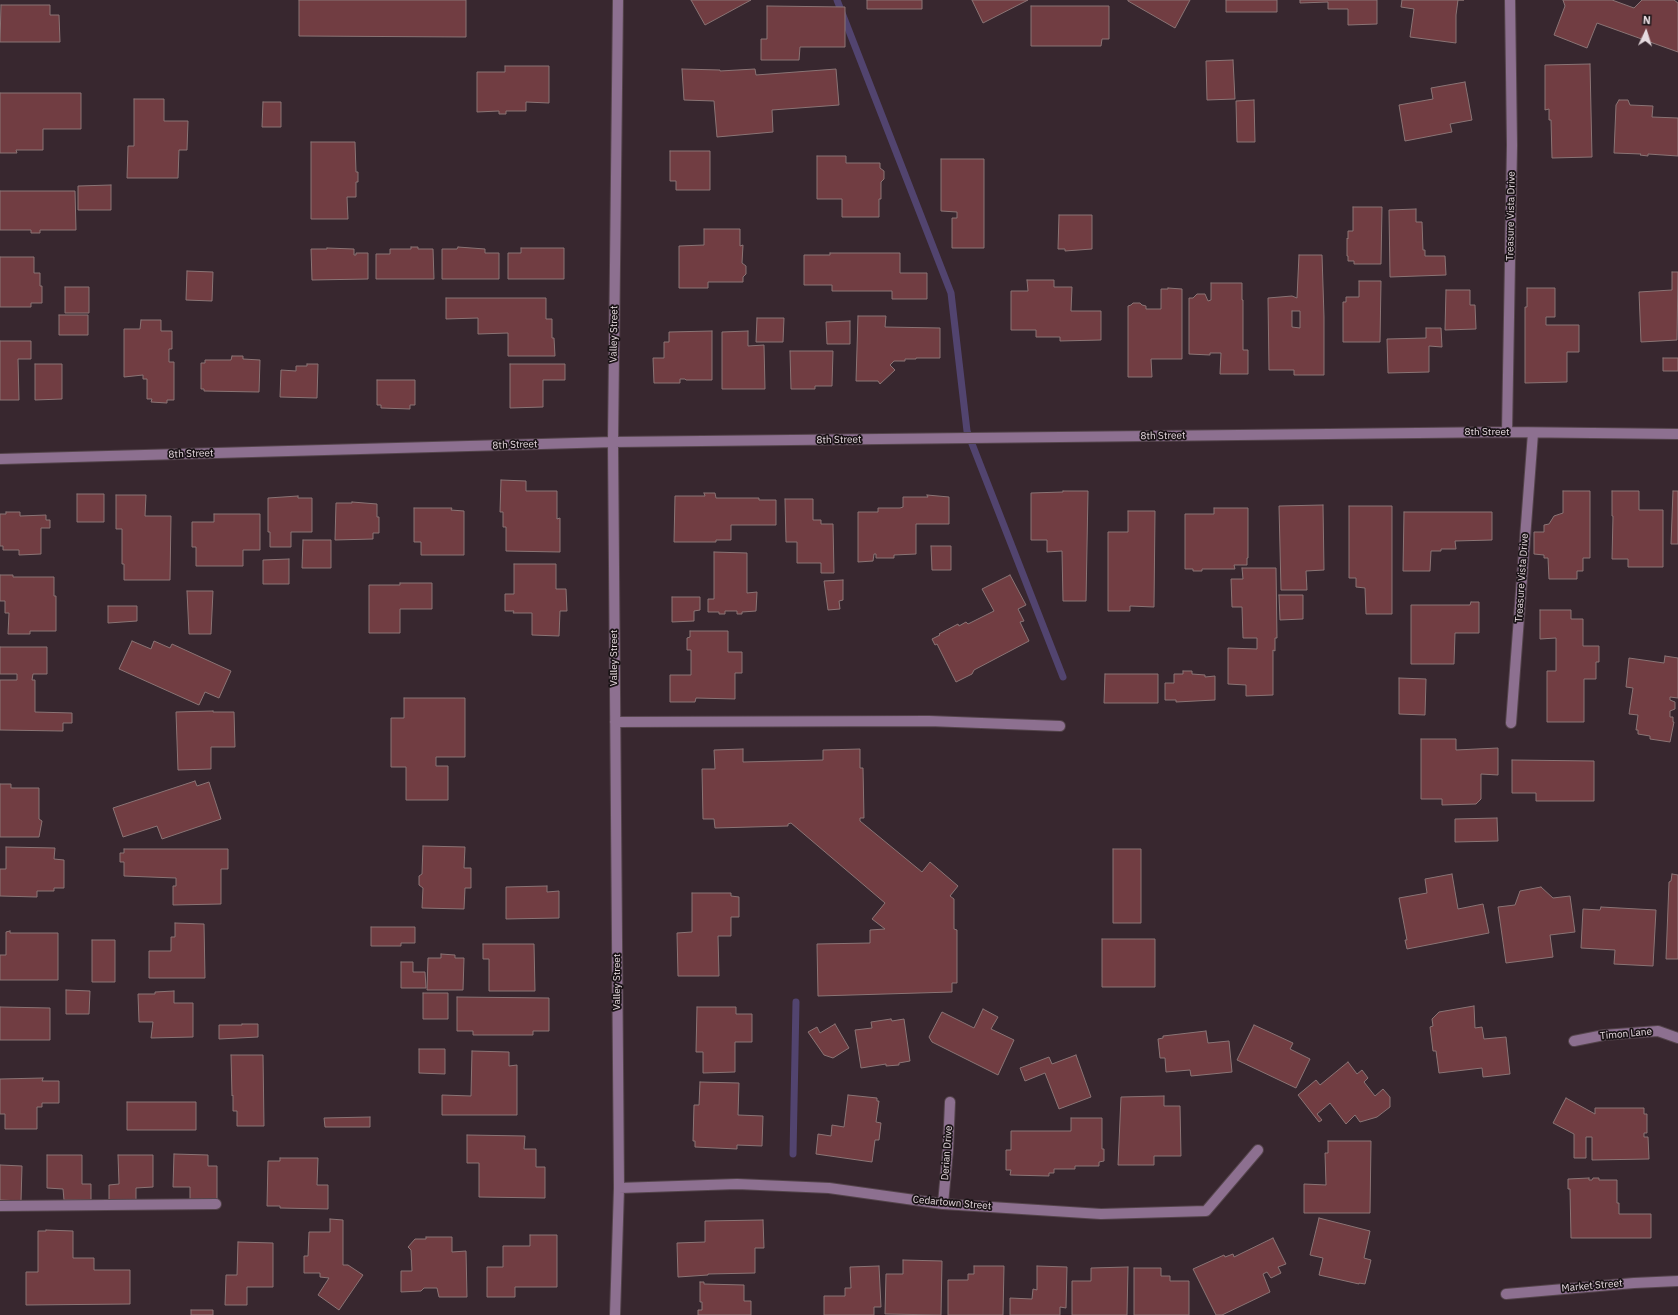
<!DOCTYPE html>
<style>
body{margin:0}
#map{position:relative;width:1678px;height:1315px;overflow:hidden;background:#38272f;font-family:"IBM Plex Sans",sans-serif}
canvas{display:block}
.north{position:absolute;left:1626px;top:12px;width:40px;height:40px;-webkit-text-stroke:3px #1a1316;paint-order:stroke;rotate:4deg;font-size:11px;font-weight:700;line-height:16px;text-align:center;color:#e6dadf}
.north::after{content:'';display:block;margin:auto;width:14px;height:18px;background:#e6dadf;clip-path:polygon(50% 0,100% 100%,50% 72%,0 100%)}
</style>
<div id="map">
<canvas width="1678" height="1315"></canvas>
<div class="north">N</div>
</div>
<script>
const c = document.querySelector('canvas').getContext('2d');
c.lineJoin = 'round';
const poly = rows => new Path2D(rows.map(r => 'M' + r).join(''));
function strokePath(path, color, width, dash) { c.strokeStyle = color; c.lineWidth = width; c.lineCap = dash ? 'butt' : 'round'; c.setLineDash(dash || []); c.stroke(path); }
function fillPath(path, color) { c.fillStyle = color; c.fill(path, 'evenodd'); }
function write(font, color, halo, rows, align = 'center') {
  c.font = font + ' "IBM Plex Sans",sans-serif'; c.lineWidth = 3.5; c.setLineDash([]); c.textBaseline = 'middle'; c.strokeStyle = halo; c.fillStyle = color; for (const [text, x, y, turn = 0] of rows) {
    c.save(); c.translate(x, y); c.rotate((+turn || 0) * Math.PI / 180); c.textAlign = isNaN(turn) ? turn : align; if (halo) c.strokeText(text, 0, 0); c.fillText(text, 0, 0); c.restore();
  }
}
strokePath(poly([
 [837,0,951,293,967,431,1063,677],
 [793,1154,796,1002]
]), '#52446f', 7);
const building = poly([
 [299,0,466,0,466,37,299,36,299,0],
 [691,0,751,0,705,25,691,0],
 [867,0,922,0,922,9,867,9,867,0],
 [972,0,1028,0,983,23,972,0],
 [1128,0,1190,0,1175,28,1128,1,1128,0],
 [1226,0,1277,0,1277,12,1226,12,1226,0],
 [1300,0,1377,0,1377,24,1348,25,1348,9,1328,9,1328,2,1300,3,1300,0],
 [1402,0,1464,0,1458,0,1456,15,1456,43,1410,37,1414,9,1401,7,1402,0],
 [1563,0,1612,0,1634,8,1642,0,1674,0,1678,3,1678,52,1597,23,1587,48,1554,35,1565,6,1563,0],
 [1,5,50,5,50,15,59,15,60,42,0,42,1,5],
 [767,6,845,7,845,47,800,47,799,60,761,60,761,39,767,39,767,6],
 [1031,6,1109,6,1109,39,1102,39,1101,46,1031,46,1031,6],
 [1233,60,1235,99,1207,100,1206,61,1233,60],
 [1590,64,1592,157,1552,158,1551,120,1549,120,1549,109,1545,110,1545,65,1590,64],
 [505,66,549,66,549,103,526,102,526,111,506,111,506,114,499,114,499,111,477,112,477,72,505,72,505,66],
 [682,69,720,70,720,71,755,69,756,75,836,69,839,105,772,110,773,132,717,137,714,101,684,100,682,69],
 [1465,82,1472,120,1450,124,1452,132,1405,141,1399,105,1433,99,1431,88,1465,82],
 [0,93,81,93,81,129,43,129,43,150,16,150,17,153,0,153,0,93],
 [134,99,164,99,164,121,188,121,187,150,179,150,178,178,127,178,128,146,134,146,134,99],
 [1254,100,1255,142,1237,142,1236,101,1254,100],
 [1619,100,1628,100,1630,105,1653,106,1652,117,1678,118,1678,156,1648,154,1648,156,1640,155,1641,154,1614,153,1616,105,1619,100],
 [263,102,281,102,281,127,262,127,263,102],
 [311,142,355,142,356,172,358,172,358,182,356,182,356,197,347,197,348,219,311,219,311,142],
 [670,151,710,151,710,190,676,190,676,181,670,181,670,151],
 [817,156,846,156,846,163,880,163,880,168,884,171,884,179,881,182,881,199,879,199,879,217,842,217,842,199,817,199,817,156],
 [941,159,984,159,984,248,952,248,952,218,957,218,957,212,941,211,941,159],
 [111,185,111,210,78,210,78,186,111,185],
 [0,191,75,191,76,230,40,230,40,233,31,233,31,230,0,230,0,191],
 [1353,207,1382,207,1381,264,1354,264,1354,261,1348,261,1348,256,1347,256,1347,238,1348,239,1348,231,1353,231,1353,207],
 [1416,209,1416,222,1422,222,1423,250,1425,250,1425,256,1445,256,1446,275,1390,277,1389,210,1416,209],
 [1059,215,1092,215,1092,249,1065,251,1065,249,1058,249,1059,215],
 [704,229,740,229,740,246,743,245,742,263,746,266,746,274,743,277,743,282,708,282,708,288,679,288,679,246,704,245,704,229],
 [411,247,418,247,418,249,433,249,434,279,376,279,376,254,390,254,390,249,411,249,411,247],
 [458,247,485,249,485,253,499,253,499,279,442,279,442,249,457,249,458,247],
 [327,248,354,249,354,255,356,255,356,253,368,253,368,279,312,280,311,249,327,249,327,248],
 [521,248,564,248,564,279,508,279,508,253,521,253,521,248],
 [830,253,900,253,900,273,927,273,927,299,892,299,892,291,832,291,832,285,804,285,804,255,830,255,830,253],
 [1299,255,1322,255,1324,317,1324,375,1294,375,1294,370,1269,370,1268,298,1292,296,1297,298,1299,255],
 [1292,311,1300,311,1300,328,1292,327,1292,311],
 [0,257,34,257,34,273,40,273,40,286,42,286,42,303,31,303,31,307,0,307,0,257],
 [187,271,213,272,212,301,186,300,187,271],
 [1672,272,1678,272,1677,340,1641,342,1639,292,1672,290,1672,272],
 [1027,280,1054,280,1054,287,1072,287,1071,311,1101,311,1101,340,1060,341,1060,337,1036,337,1036,330,1011,330,1011,291,1028,291,1027,280],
 [1359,281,1381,281,1380,342,1343,342,1343,302,1346,302,1346,297,1359,297,1359,281],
 [1211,283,1242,283,1242,300,1243,300,1243,350,1248,350,1248,374,1220,374,1221,353,1210,353,1210,355,1189,354,1189,298,1193,298,1197,294,1205,294,1208,301,1211,300,1211,283],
 [65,287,89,287,89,313,65,313,65,287],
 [1168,288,1182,289,1182,359,1151,359,1152,377,1128,377,1128,306,1131,305,1133,303,1140,303,1142,305,1146,306,1146,309,1161,309,1161,289,1168,289,1168,288],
 [1527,288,1555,288,1555,317,1546,317,1546,325,1579,325,1579,352,1567,352,1567,382,1525,383,1525,307,1527,307,1527,288],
 [1446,290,1470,290,1470,305,1475,305,1476,329,1445,330,1446,290],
 [446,298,546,298,546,319,552,319,552,338,554,338,555,356,508,356,508,333,478,334,478,318,446,319,446,298],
 [59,315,88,315,88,335,59,335,59,315],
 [858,316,886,316,885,327,940,328,940,358,916,358,916,359,905,359,905,361,894,361,890,365,895,370,880,384,878,381,856,381,858,316],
 [757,318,784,318,783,342,756,342,757,318],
 [141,320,161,320,161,331,172,331,172,349,169,349,169,362,174,362,174,400,167,400,167,403,151,402,152,399,147,399,147,379,143,379,143,375,124,377,124,329,140,329,141,320],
 [850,321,850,344,827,344,826,322,850,321],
 [1426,328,1441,328,1442,347,1429,346,1429,372,1388,373,1387,339,1426,338,1426,328],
 [712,331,712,380,686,380,685,379,680,379,680,383,654,383,653,358,664,358,664,342,669,342,669,332,712,331],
 [748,331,748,346,764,345,765,389,722,389,722,332,748,331],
 [0,341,31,341,31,359,18,359,19,400,0,400,0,341],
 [790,351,833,351,832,386,815,386,815,389,791,389,790,351],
 [232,356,243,356,243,359,260,360,259,392,204,391,204,389,201,389,201,363,205,363,205,360,231,360,232,356],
 [1663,358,1678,358,1678,371,1663,371,1663,358],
 [35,364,62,364,62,399,35,400,35,364],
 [307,364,318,364,317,398,280,397,281,370,296,371,296,366,307,366,307,364],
 [510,364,565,364,565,380,543,380,543,407,510,408,510,364],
 [377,380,415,380,415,405,410,405,410,409,381,408,381,405,377,405,377,380],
 [501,480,526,481,526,491,557,491,557,519,560,518,560,552,506,551,506,527,503,527,503,512,500,512,501,480],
 [1063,491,1088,491,1086,601,1063,601,1062,551,1047,552,1047,540,1031,540,1031,493,1063,492,1063,491],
 [1563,491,1590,491,1590,558,1583,558,1583,571,1577,571,1577,579,1549,579,1548,558,1544,558,1544,555,1534,554,1534,532,1544,532,1544,525,1549,524,1554,516,1563,513,1563,491],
 [1612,491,1639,491,1639,510,1663,510,1663,567,1628,567,1628,559,1612,559,1613,516,1612,516,1612,491],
 [1673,491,1678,491,1678,544,1671,544,1673,491],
 [704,493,715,493,716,498,759,498,759,500,776,500,776,525,731,525,731,540,716,540,716,542,674,542,675,496,705,496,704,493],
 [77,494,104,494,104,522,77,522,77,494],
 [116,495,146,495,145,516,171,516,170,580,124,580,124,564,122,564,122,529,116,529,116,495],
 [927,495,949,497,949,524,916,524,916,554,894,555,894,558,876,558,876,554,874,554,873,561,858,562,858,512,878,512,878,508,900,508,903,507,903,497,928,497,927,495],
 [298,496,298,498,312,498,312,532,291,532,291,547,270,547,270,532,268,532,268,498,298,496],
 [785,499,813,499,813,520,821,520,821,524,833,524,834,573,821,573,821,563,797,563,797,542,786,542,785,499],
 [352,502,377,504,377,517,379,517,379,533,373,533,373,539,335,540,336,503,352,503,352,502],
 [1323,505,1324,570,1306,571,1307,590,1281,590,1279,506,1323,505],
 [1349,506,1392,506,1392,614,1366,614,1365,588,1356,587,1356,578,1349,578,1349,506],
 [414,508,452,508,451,510,464,511,464,555,421,555,421,542,414,542,414,508],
 [1214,508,1248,508,1248,558,1247,558,1247,565,1234,565,1235,569,1202,569,1202,571,1193,571,1193,569,1185,569,1185,514,1214,514,1214,508],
 [1128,511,1155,511,1154,607,1130,606,1130,611,1108,611,1108,532,1128,532,1128,511],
 [6,512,20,512,20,516,46,515,46,520,50,520,50,528,41,528,41,554,19,555,19,550,3,550,3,546,0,546,0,514,6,514,6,512],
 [1404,512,1492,512,1492,540,1455,541,1456,549,1441,549,1441,551,1431,551,1430,571,1403,571,1404,512],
 [214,514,260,514,260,550,243,550,243,566,196,566,196,547,192,547,192,522,214,522,214,514],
 [303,540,331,540,331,568,302,568,303,540],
 [931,546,951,546,951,570,932,570,931,546],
 [714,552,747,553,747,593,757,592,756,611,742,612,742,614,737,614,737,611,725,611,725,614,719,614,719,612,708,612,708,599,714,599,714,552],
 [289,559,289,584,263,584,263,560,289,559],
 [514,564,556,564,556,589,566,589,567,611,560,611,559,636,532,635,532,613,513,613,514,611,505,611,505,594,514,594,514,564],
 [1242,568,1276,568,1277,638,1275,638,1275,651,1273,650,1273,695,1246,696,1246,685,1228,684,1228,648,1257,649,1257,638,1243,638,1242,607,1232,607,1231,579,1243,579,1242,568],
 [0,575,13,575,13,577,54,577,54,596,56,596,56,631,30,631,30,634,8,634,9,613,5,613,5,601,0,601,0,575],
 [1010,575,1026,605,1018,609,1024,621,1020,622,1029,641,974,670,972,674,956,682,937,644,935,645,932,639,940,635,939,634,958,624,959,626,966,622,968,624,994,611,982,589,1010,575],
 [843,580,843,600,839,601,840,609,828,610,824,581,843,580],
 [400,583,432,583,432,609,400,609,400,633,369,633,369,585,400,585,400,583],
 [187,591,213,591,211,634,189,634,187,591],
 [1279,595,1303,595,1303,619,1280,620,1279,595],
 [672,597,700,597,700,610,694,611,694,621,672,622,672,597],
 [1471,602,1479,602,1479,633,1455,633,1454,664,1411,664,1411,605,1470,605,1471,602],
 [108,606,137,606,137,621,108,623,108,606],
 [1540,610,1571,610,1571,619,1583,619,1583,646,1599,646,1599,662,1596,662,1596,679,1584,679,1584,722,1547,722,1547,671,1556,671,1556,638,1540,639,1540,610],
 [690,631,728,631,728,652,742,652,742,673,735,673,735,699,696,698,695,702,670,702,670,675,691,675,691,650,687,650,687,638,690,637,690,631],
 [132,641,151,649,154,641,170,648,172,644,231,671,219,698,205,692,199,705,119,669,132,641],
 [0,647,47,647,47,674,33,674,32,680,35,680,35,712,72,713,72,723,63,723,63,731,0,730,0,680,17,680,17,674,0,674,0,647],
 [1665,656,1678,658,1678,698,1670,697,1670,700,1675,702,1675,709,1670,711,1670,717,1673,717,1673,722,1674,722,1670,742,1650,739,1650,736,1638,734,1638,730,1636,730,1638,715,1629,714,1633,688,1626,687,1629,658,1664,663,1665,656],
 [1183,671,1192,671,1192,674,1205,675,1205,677,1215,676,1215,700,1176,702,1176,700,1165,700,1165,683,1174,683,1174,674,1183,674,1183,671],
 [1105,674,1158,674,1158,703,1104,703,1105,674],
 [1399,678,1426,679,1425,715,1399,714,1399,678],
 [404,698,465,698,465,757,436,757,436,766,448,766,448,800,406,800,406,767,391,767,391,718,404,718,404,698],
 [213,711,213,712,234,712,235,747,211,747,211,769,178,770,176,712,213,711],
 [1421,739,1456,739,1456,750,1498,748,1498,775,1481,774,1481,799,1476,804,1442,805,1442,799,1421,799,1421,739],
 [743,749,743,762,823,760,823,750,860,749,860,768,863,768,864,818,860,818,860,821,922,872,930,862,958,886,950,896,954,899,954,929,957,930,957,983,952,983,952,992,818,996,817,944,870,943,870,930,885,929,872,919,885,903,791,823,788,824,788,826,715,828,714,819,703,819,702,769,715,769,714,750,743,749],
 [1512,760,1594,761,1594,801,1536,801,1536,793,1512,793,1512,760],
 [195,781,197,786,209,782,221,819,162,839,157,826,123,837,113,808,195,781],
 [0,784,11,784,11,788,39,788,39,819,42,821,39,837,0,837,0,784],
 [1497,818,1498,841,1455,842,1455,819,1497,818],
 [423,846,465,847,464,868,471,868,471,888,465,888,464,909,422,908,423,888,419,885,419,876,422,874,423,846],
 [6,847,55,848,54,859,64,860,64,888,54,888,54,891,37,891,37,897,0,896,0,869,6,869,6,847],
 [124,849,228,849,228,869,221,869,221,904,173,905,173,886,176,886,176,878,124,876,124,862,120,862,120,853,124,853,124,849],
 [1113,849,1141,849,1141,923,1113,923,1113,849],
 [1452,874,1458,909,1483,904,1489,933,1407,949,1405,940,1407,940,1399,898,1427,893,1425,879,1452,874],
 [1672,874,1678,875,1678,959,1666,959,1669,882,1671,881,1672,874],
 [547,886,547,892,559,891,559,918,506,919,506,887,547,886],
 [1541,887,1553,898,1570,896,1575,932,1550,935,1553,957,1506,963,1498,907,1515,905,1520,891,1541,887],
 [692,893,731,893,731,896,739,897,739,917,731,917,731,936,718,936,719,976,678,976,677,933,692,932,692,893],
 [1601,907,1656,910,1653,966,1614,964,1615,950,1581,948,1583,909,1600,910,1601,907],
 [175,923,204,924,205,978,149,978,149,951,171,951,171,937,175,937,175,923],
 [371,927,415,927,415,943,401,943,401,946,371,946,371,927],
 [10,931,10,933,58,933,58,980,0,980,0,955,6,955,6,932,10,931],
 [1102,939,1155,939,1155,987,1102,987,1102,939],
 [92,940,115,940,115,982,92,982,92,940],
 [483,944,534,944,535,991,489,991,489,959,483,959,483,944],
 [441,954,455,955,455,958,464,958,463,990,427,990,428,958,441,958,441,954],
 [401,962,413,962,413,972,425,972,426,988,401,988,401,962],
 [66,990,90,991,89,1014,66,1014,66,990],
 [174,991,174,1003,193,1003,193,1037,151,1038,153,1022,139,1022,138,994,155,994,155,992,174,991],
 [423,993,448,993,448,1019,423,1019,423,993],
 [457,997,549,998,549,1031,533,1031,533,1035,473,1035,473,1031,457,1031,457,997],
 [1474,1006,1475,1028,1482,1027,1484,1039,1506,1037,1510,1074,1483,1077,1482,1068,1439,1073,1436,1051,1433,1051,1430,1027,1433,1026,1432,1019,1439,1012,1474,1006],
 [0,1007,50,1008,50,1040,0,1040,0,1007],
 [697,1007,736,1007,736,1014,752,1014,752,1042,735,1042,735,1072,703,1073,703,1052,696,1052,697,1007],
 [983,1009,998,1017,991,1029,1014,1040,998,1075,932,1042,929,1037,942,1012,974,1028,983,1009],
 [891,1019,892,1021,904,1019,910,1061,899,1063,899,1065,886,1066,886,1064,861,1068,855,1030,872,1028,871,1022,891,1019],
 [242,1024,258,1024,258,1037,219,1039,219,1025,242,1025,242,1024],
 [835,1024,849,1048,833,1058,824,1055,808,1032,817,1027,820,1033,835,1024],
 [1254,1025,1293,1043,1290,1049,1310,1059,1296,1088,1237,1060,1254,1025],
 [1206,1031,1208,1043,1229,1041,1232,1072,1191,1076,1190,1070,1166,1072,1165,1058,1160,1058,1158,1039,1163,1038,1163,1036,1206,1031],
 [419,1049,445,1049,445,1074,419,1073,419,1049],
 [472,1051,509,1052,509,1066,517,1065,517,1115,442,1115,442,1095,471,1096,472,1051],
 [231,1055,263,1055,264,1126,237,1126,237,1111,233,1111,233,1095,232,1096,231,1055],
 [1076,1055,1091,1097,1059,1109,1045,1073,1025,1081,1020,1068,1049,1057,1052,1064,1076,1055],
 [1348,1062,1357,1074,1362,1070,1368,1078,1364,1082,1375,1096,1383,1089,1390,1097,1390,1107,1377,1117,1360,1122,1355,1115,1346,1124,1330,1103,1317,1114,1322,1120,1319,1122,1298,1095,1316,1080,1320,1085,1348,1062],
 [43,1078,42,1081,59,1081,59,1103,42,1103,42,1107,37,1107,37,1129,5,1129,5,1114,0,1114,0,1079,43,1078],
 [700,1082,739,1083,738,1115,763,1116,762,1146,737,1145,737,1149,695,1147,695,1141,693,1141,694,1105,699,1105,700,1082],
 [848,1095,877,1098,877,1101,879,1101,876,1122,881,1123,879,1140,875,1140,872,1162,816,1154,818,1134,831,1136,832,1125,844,1127,848,1095],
 [1164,1096,1164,1106,1180,1106,1181,1156,1154,1156,1154,1165,1118,1165,1121,1097,1164,1096],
 [1566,1098,1595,1114,1595,1108,1644,1108,1644,1114,1647,1114,1647,1133,1644,1133,1644,1137,1648,1137,1649,1159,1592,1160,1592,1137,1586,1137,1586,1158,1574,1158,1574,1134,1553,1123,1566,1098],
 [127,1102,196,1102,196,1130,127,1130,127,1102],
 [370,1117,370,1127,325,1127,324,1118,370,1117],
 [1071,1118,1102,1118,1102,1149,1104,1149,1104,1161,1099,1162,1099,1166,1075,1166,1075,1169,1054,1169,1054,1173,1049,1173,1049,1176,1010,1175,1011,1170,1006,1170,1006,1150,1011,1150,1011,1131,1071,1131,1071,1118],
 [467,1135,525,1136,524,1149,536,1149,536,1167,545,1167,545,1198,479,1197,479,1163,467,1163,467,1135],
 [1328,1141,1371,1141,1370,1213,1304,1213,1304,1184,1326,1185,1325,1153,1328,1153,1328,1141],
 [174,1154,208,1155,208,1166,217,1166,217,1200,190,1200,190,1187,173,1187,174,1154],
 [47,1155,82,1155,82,1184,91,1184,91,1200,64,1200,63,1189,47,1188,47,1155],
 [118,1155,153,1155,153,1187,136,1188,136,1200,109,1200,109,1185,119,1184,118,1155],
 [280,1158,318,1158,317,1185,328,1185,328,1209,280,1208,280,1206,267,1206,268,1161,280,1161,280,1158],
 [0,1165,22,1166,21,1201,0,1200,0,1165],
 [1589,1178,1589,1180,1592,1180,1593,1178,1599,1178,1599,1180,1617,1180,1617,1203,1619,1203,1619,1214,1651,1214,1651,1238,1571,1238,1570,1189,1568,1189,1568,1179,1589,1178],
 [1319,1218,1370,1231,1364,1258,1371,1260,1365,1284,1359,1283,1359,1284,1319,1275,1323,1258,1310,1255,1319,1218],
 [330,1219,343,1220,343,1265,348,1265,363,1275,339,1310,318,1295,329,1278,320,1277,320,1273,304,1273,304,1256,308,1256,309,1232,330,1232,330,1219],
 [763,1220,764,1248,755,1248,755,1273,708,1274,708,1275,678,1277,677,1243,705,1242,705,1221,763,1220],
 [46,1230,73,1231,73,1258,94,1258,94,1270,130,1270,130,1304,26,1305,26,1272,38,1272,38,1231,46,1231,46,1230],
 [530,1235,557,1235,557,1287,515,1287,515,1297,487,1297,487,1267,503,1267,503,1246,530,1246,530,1235],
 [426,1237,452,1237,452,1252,466,1251,467,1297,439,1297,437,1288,424,1288,421,1291,401,1292,401,1271,412,1271,411,1250,408,1247,415,1239,426,1239,426,1237],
 [1273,1238,1286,1264,1278,1267,1281,1273,1271,1278,1267,1272,1263,1274,1270,1292,1222,1315,1216,1315,1193,1269,1224,1255,1225,1257,1233,1254,1234,1257,1273,1238],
 [238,1242,273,1243,273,1287,247,1287,247,1305,225,1305,226,1275,237,1275,238,1242],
 [903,1260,942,1261,941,1315,885,1314,886,1274,903,1274,903,1260],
 [879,1266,881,1307,874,1307,874,1315,824,1315,824,1296,845,1296,845,1288,851,1288,850,1267,879,1266],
 [974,1266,1004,1266,1003,1315,948,1315,948,1280,968,1280,968,1274,974,1274,974,1266],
 [1037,1266,1067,1267,1066,1308,1060,1307,1060,1315,1010,1315,1010,1298,1032,1299,1033,1289,1037,1290,1037,1266],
 [1128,1267,1127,1315,1072,1315,1072,1281,1091,1281,1091,1268,1128,1267],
 [1134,1268,1161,1268,1161,1276,1170,1276,1170,1281,1189,1281,1189,1315,1134,1315,1134,1268],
 [700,1282,704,1282,704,1284,744,1285,744,1301,751,1301,751,1315,698,1315,698,1310,702,1310,702,1302,700,1302,700,1282],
 [191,1310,213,1310,213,1315,191,1315,191,1310]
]);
fillPath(building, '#713d42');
strokePath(building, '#8a7475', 1);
const minor = poly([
 [1507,432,1512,145,1510,0],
 [0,459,613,442,1507,432,1678,434],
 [615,722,929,721,1060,726],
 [1511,723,1533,433],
 [1574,1041,1604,1035,1658,1031,1678,1038],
 [619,1188,737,1184,829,1188,943,1204,1101,1214,1206,1211,1258,1150],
 [943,1204,948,1149,950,1102],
 [0,1206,216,1204],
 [1506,1294,1634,1283,1678,1281],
 [615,1315,619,1188,613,442,618,0]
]);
strokePath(minor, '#54444b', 12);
strokePath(minor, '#8d7090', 10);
write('10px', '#e6dadf', '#1a1316', [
 ["Treasure Vista Drive",1511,216,-89],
 ["Valley Street",614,334,-89],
 ["8th Street",1487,432],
 ["8th Street",1163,436,-1],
 ["8th Street",839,440,-1],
 ["8th Street",515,445,-2],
 ["8th Street",191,454,-2],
 ["Treasure Vista Drive",1522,578,-86],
 ["Valley Street",614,658,-90],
 ["Valley Street",617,982,-90],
 ["Timon Lane",1626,1034,-5],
 ["Derian Drive",947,1153,-86],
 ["Cedartown Street",952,1203,5],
 ["Market Street",1592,1286,-5]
]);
</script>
